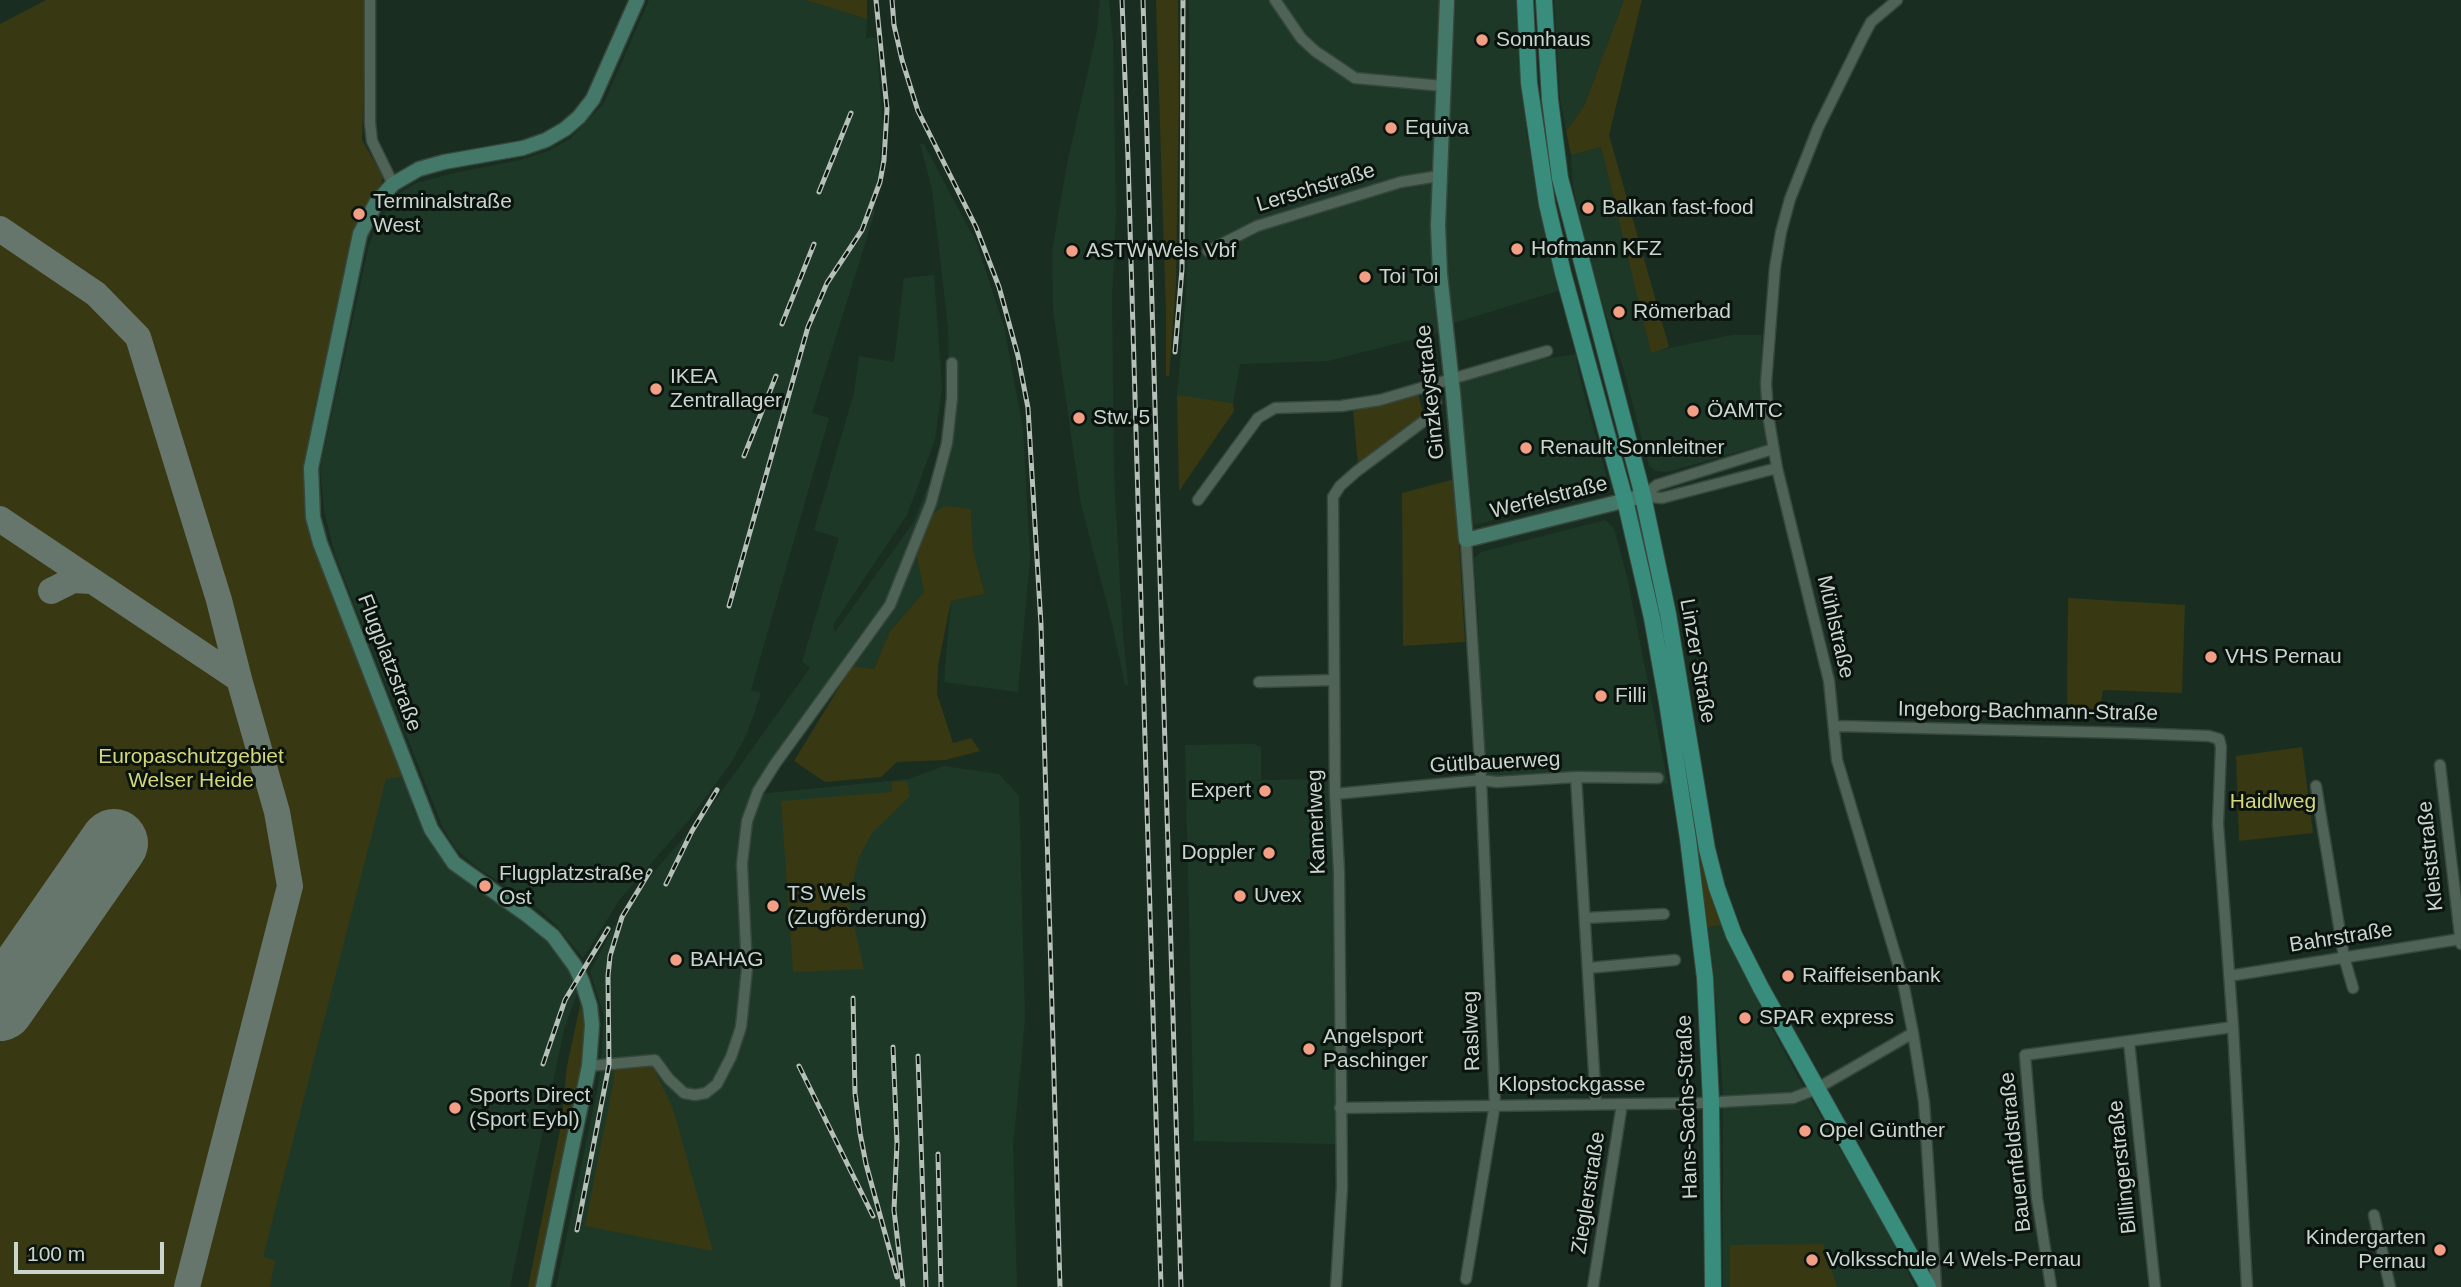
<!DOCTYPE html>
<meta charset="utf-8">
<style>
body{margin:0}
#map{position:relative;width:2461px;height:1287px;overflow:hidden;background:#1a2d21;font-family:Helvetica,sans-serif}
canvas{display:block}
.scale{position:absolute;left:14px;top:1242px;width:150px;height:32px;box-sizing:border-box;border:4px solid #cad5ce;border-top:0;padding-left:9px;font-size:21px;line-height:24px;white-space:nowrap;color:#cad5ce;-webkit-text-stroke:5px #0a130d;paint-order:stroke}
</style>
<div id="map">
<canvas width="2461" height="1287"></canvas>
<div class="scale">100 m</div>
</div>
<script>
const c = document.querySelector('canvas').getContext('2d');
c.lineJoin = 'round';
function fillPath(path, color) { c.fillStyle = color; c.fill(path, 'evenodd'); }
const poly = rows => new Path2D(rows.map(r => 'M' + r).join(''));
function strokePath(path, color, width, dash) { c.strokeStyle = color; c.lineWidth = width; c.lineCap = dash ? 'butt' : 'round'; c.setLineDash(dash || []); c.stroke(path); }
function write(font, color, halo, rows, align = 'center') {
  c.font = font + ' Helvetica,sans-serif'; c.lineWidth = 6; c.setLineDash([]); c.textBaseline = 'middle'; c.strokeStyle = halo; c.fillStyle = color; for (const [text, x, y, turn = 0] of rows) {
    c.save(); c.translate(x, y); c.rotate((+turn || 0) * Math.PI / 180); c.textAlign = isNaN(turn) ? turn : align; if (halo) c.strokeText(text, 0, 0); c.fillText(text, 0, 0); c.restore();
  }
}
fillPath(poly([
 [649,0,805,0,867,19,866,38,876,38,883,126,874,215,812,413,829,418,751,690,761,693,746,736,731,763,688,821,620,899,583,958,554,923,532,903,478,868,456,849,443,828,335,555,324,510,320,468,369,245,381,217,400,193,416,183,454,173,520,160,549,151,570,139,604,103],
 [1100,0,1109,0,1113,41,1116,213,1112,297,1114,476,1122,621,1128,685,1125,685,1112,623,1081,504,1053,310,1052,252,1067,164,1097,31],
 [1189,0,1441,0,1435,162,1430,212,1432,277,1438,333,1328,361,1240,364,1233,403,1177,395,1186,295,1189,200],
 [1456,0,1518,0,1527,137,1561,290,1451,324,1445,263,1444,215],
 [1554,0,1624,0,1584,106,1566,131,1560,98],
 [0,26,285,497,405,776,413,809,437,853,462,876,523,918,560,952,578,990,564,1030,510,1287,0,1287],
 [920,144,924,144,977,244,1004,327,1023,428,1030,558,1018,692,944,682,951,601,985,594,973,550,971,509,915,547,924,592,890,631,874,669,851,666,759,794,909,779,944,766,999,774,1019,796,1025,1019,1013,1147,1017,1287,556,1287,600,1076,604,1016,590,972,612,930,658,867,712,805,810,668,802,662,839,538,814,530,854,393,859,356,894,362,904,278,934,275,942,387,935,440,907,515,833,625,835,632,913,523,939,459,949,407,948,328,932,189],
 [1601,147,1651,352,1732,335,1762,335,1761,397,1767,444,1667,472,1656,471,1649,466,1624,371,1590,265,1573,186,1571,155],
 [1576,354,1578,371,1606,475,1601,487,1587,496,1474,525,1459,383,1532,361],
 [1605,520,1614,528,1627,577,1668,784,1655,781,1573,780,1484,787,1478,615,1474,558,1481,552],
 [1254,744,1261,747,1261,780,1330,779,1335,925,1336,1144,1194,1141,1185,745],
 [1722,925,1763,1012,1800,1081,1878,1214,1915,1287,1723,1287,1723,1090,1714,978,1708,927]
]), '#1e3828');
fillPath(poly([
 [46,0,366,0,362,140,383,176,381,186,368,203,350,252,314,411,303,475,308,525,334,599,405,776,386,779,263,1257,275,1260,270,1287,0,1287,0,24],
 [806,0,867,0,867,19,805,0],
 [1156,0,1178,0,1179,98,1176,284,1169,376,1166,376,1166,315],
 [1624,0,1642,0,1609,135,1669,347,1651,353,1601,147,1571,155,1566,131,1584,106],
 [1418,394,1424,416,1358,464,1353,411],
 [1177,395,1233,403,1234,411,1179,491],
 [1455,479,1465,642,1403,646,1402,493],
 [945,506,971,509,973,550,985,594,951,601,938,666,937,694,953,743,971,738,980,751,945,760,897,762,881,777,825,782,794,761,852,666,874,669,890,631,924,592,915,547,931,515],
 [2068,598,2185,605,2182,693,2103,690,2099,716,2067,716],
 [2302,747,2313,833,2239,841,2236,756],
 [907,781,910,796,872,833,859,857,848,899,864,969,793,972,781,801,892,792,892,782],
 [1688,782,1697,842,1713,900,1722,925,1708,927,1685,783],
 [581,1001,586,1049,537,1287,528,1287,561,1125,567,1066],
 [652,1065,673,1109,713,1251,585,1226,614,1079,614,1068],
 [1823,1244,1837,1287,1730,1287,1730,1245]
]), '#383813');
strokePath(poly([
 [0,229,96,294,138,337,219,600,239,679],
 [0,519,239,679,277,812,290,886,187,1287],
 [51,591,73,580,91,581]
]), '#67766c', 26);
strokePath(poly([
 [0,1007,114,843]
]), '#67766c', 68);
const street = poly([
 [370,0,370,123,372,141,393,184],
 [1275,0,1301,38,1315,51,1355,78,1443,86],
 [1897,0,1871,22,1862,39,1818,128,1790,199,1781,232,1775,267,1766,383,1768,415,1777,468,1829,681,1837,760,1902,977,1913,1033,1924,1102,1936,1287],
 [1208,251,1257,226,1401,182,1439,176],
 [1643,496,1657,485,1773,449],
 [1643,496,1662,498,1777,468],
 [1198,500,1258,418,1275,408,1341,406,1380,400,1547,351],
 [1466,540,1481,780,1495,1104,1466,1279],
 [1259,682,1334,680],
 [1835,726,2129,733,2209,736,2219,739,2221,747,2218,824,2233,1027,2247,1287],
 [2440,765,2461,944],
 [1576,777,1596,1104],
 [2316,786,2344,957,2353,988],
 [1335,794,1481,780,1497,782,1576,777,1658,778],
 [1585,918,1664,914],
 [1588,968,1675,960],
 [2229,976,2460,939],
 [2129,1042,2155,1287],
 [589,1066,655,1060,669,1079,684,1093,695,1095,706,1093,717,1084,731,1057,741,1027,747,969,742,864,747,821,758,791,775,764,890,605,931,503,947,443,952,398,952,363],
 [1340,1108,1701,1103,1793,1098,1816,1089,1913,1033],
 [2374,1215,2390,1287],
 [1336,1287,1342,1187,1339,872,1335,794,1333,497,1340,486,1357,471,1428,418,1436,402],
 [1593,1287,1622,1104],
 [2051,1287,2037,1198,2025,1055,2233,1027]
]);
const secondary = poly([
 [1447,0,1438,225,1440,274,1453,393,1466,540,1643,496],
 [543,1287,589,1066,592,1025,590,1006,582,981,575,966,553,936,527,915,454,863,431,829,320,543,313,517,311,468,360,234,376,203,393,184,419,169,444,162,523,148,546,140,565,129,579,117,593,99,637,0]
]);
const primary = poly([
 [1525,0,1529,83,1547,204,1563,273,1625,500,1652,618,1667,702,1688,839,1705,978,1711,1102,1713,1287],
 [1544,0,1550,100,1560,178,1643,496,1668,614,1707,849,1717,888,1734,935,1761,988,1928,1287]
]);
strokePath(street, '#37473d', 13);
strokePath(secondary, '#37473d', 17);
strokePath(primary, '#37473d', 18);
strokePath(street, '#4f6457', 10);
strokePath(secondary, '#44796a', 14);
strokePath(primary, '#398d7d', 16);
const rail = poly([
 [892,0,894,25,902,60,918,111,976,227,999,287,1018,356,1028,408,1041,625,1060,1287],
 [1122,0,1128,158,1161,1287],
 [1143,0,1181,1287],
 [819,192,851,113],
 [782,324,814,244],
 [1175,352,1182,269,1183,0],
 [744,456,776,376],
 [729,606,808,327,827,283,862,230,880,182,884,160,887,109,876,0],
 [666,884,692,831,717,790],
 [853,998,855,1093,860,1133,866,1164,897,1277],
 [893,1047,897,1143,894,1210,903,1287],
 [918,1056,926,1287],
 [543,1064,565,1000,608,929],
 [799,1066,873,1216],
 [938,1154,941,1287],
 [577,1230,609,1065,608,976,610,956,622,917,650,871]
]);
strokePath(rail, '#b4c0b8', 5);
strokePath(rail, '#0a130d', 2.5, [8]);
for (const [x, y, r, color] of [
 [1482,40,7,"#f39f85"],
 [1391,128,7,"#f39f85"],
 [1588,208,7,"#f39f85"],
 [359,214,7,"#f39f85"],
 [1517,249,7,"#f39f85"],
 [1072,251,7,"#f39f85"],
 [1365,277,7,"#f39f85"],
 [1619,312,7,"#f39f85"],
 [656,389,7,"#f39f85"],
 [1693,411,7,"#f39f85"],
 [1079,418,7,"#f39f85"],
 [1526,448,7,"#f39f85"],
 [2211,657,7,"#f39f85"],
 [1601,696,7,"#f39f85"],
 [1265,791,7,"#f39f85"],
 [1269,853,7,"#f39f85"],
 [485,886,7,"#f39f85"],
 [1240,896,7,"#f39f85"],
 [773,906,7,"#f39f85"],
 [676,960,7,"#f39f85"],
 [1788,976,7,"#f39f85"],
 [1745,1018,7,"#f39f85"],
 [1309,1049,7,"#f39f85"],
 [455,1108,7,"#f39f85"],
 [1805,1131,7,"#f39f85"],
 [2440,1250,7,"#f39f85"],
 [1812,1260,7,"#f39f85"]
]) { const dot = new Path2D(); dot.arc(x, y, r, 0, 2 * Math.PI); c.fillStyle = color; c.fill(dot); strokePath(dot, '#0a130d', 2.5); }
write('21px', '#cad5ce', '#0a130d', [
 ["Sonnhaus",1496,40],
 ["Equiva",1405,128],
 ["Terminalstraße",373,202],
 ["West",373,226],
 ["Balkan fast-food",1602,208],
 ["Hofmann KFZ",1531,249],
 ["ASTW Wels Vbf",1086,251],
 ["Toi Toi",1379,277],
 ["Römerbad",1633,312],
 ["IKEA",670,377],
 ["Zentrallager",670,401],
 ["ÖAMTC",1707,411],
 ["Stw. 5",1093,418],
 ["Renault Sonnleitner",1540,448],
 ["VHS Pernau",2225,657],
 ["Filli",1615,696],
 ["Expert",1251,791,"right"],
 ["Doppler",1255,853,"right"],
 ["Flugplatzstraße",499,874],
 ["Ost",499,898],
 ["TS Wels",787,894],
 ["(Zugförderung)",787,918],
 ["Uvex",1254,896],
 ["BAHAG",690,960],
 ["Raiffeisenbank",1802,976],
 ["SPAR express",1759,1018],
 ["Angelsport",1323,1037],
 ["Paschinger",1323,1061],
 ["Sports Direct",469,1096],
 ["(Sport Eybl)",469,1120],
 ["Opel Günther",1819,1131],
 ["Kindergarten",2426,1238,"right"],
 ["Pernau",2426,1262,"right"],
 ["Volksschule 4 Wels-Pernau",1826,1260]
], 'left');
write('21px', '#cad5ce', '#0a130d', [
 ["Lerschstraße",1316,188,-17],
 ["Ginzkeystraße",1431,392,-96],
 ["Werfelstraße",1549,498,-14],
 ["Mühlstraße",1835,627,77],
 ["Linzer Straße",1697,661,80],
 ["Flugplatzstraße",389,663,69],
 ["Ingeborg-Bachmann-Straße",2028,712,1],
 ["Gütlbauerweg",1495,763,-3],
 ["Kamerlweg",1317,822,-92],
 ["Kleiststraße",2431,856,-96],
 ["Bahrstraße",2341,938,-9],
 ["Raslweg",1472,1031,-92],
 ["Klopstockgasse",1572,1085],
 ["Hans-Sachs-Straße",1688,1107,-92],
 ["Bauernfeldstraße",2016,1152,-96],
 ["Billingerstraße",2123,1167,-96],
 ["Zieglerstraße",1589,1193,-81]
]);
write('21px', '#d6d77b', '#0a130d', [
 ["Europaschutzgebiet",191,757],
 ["Welser Heide",191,781],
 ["Haidlweg",2273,802]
]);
</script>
